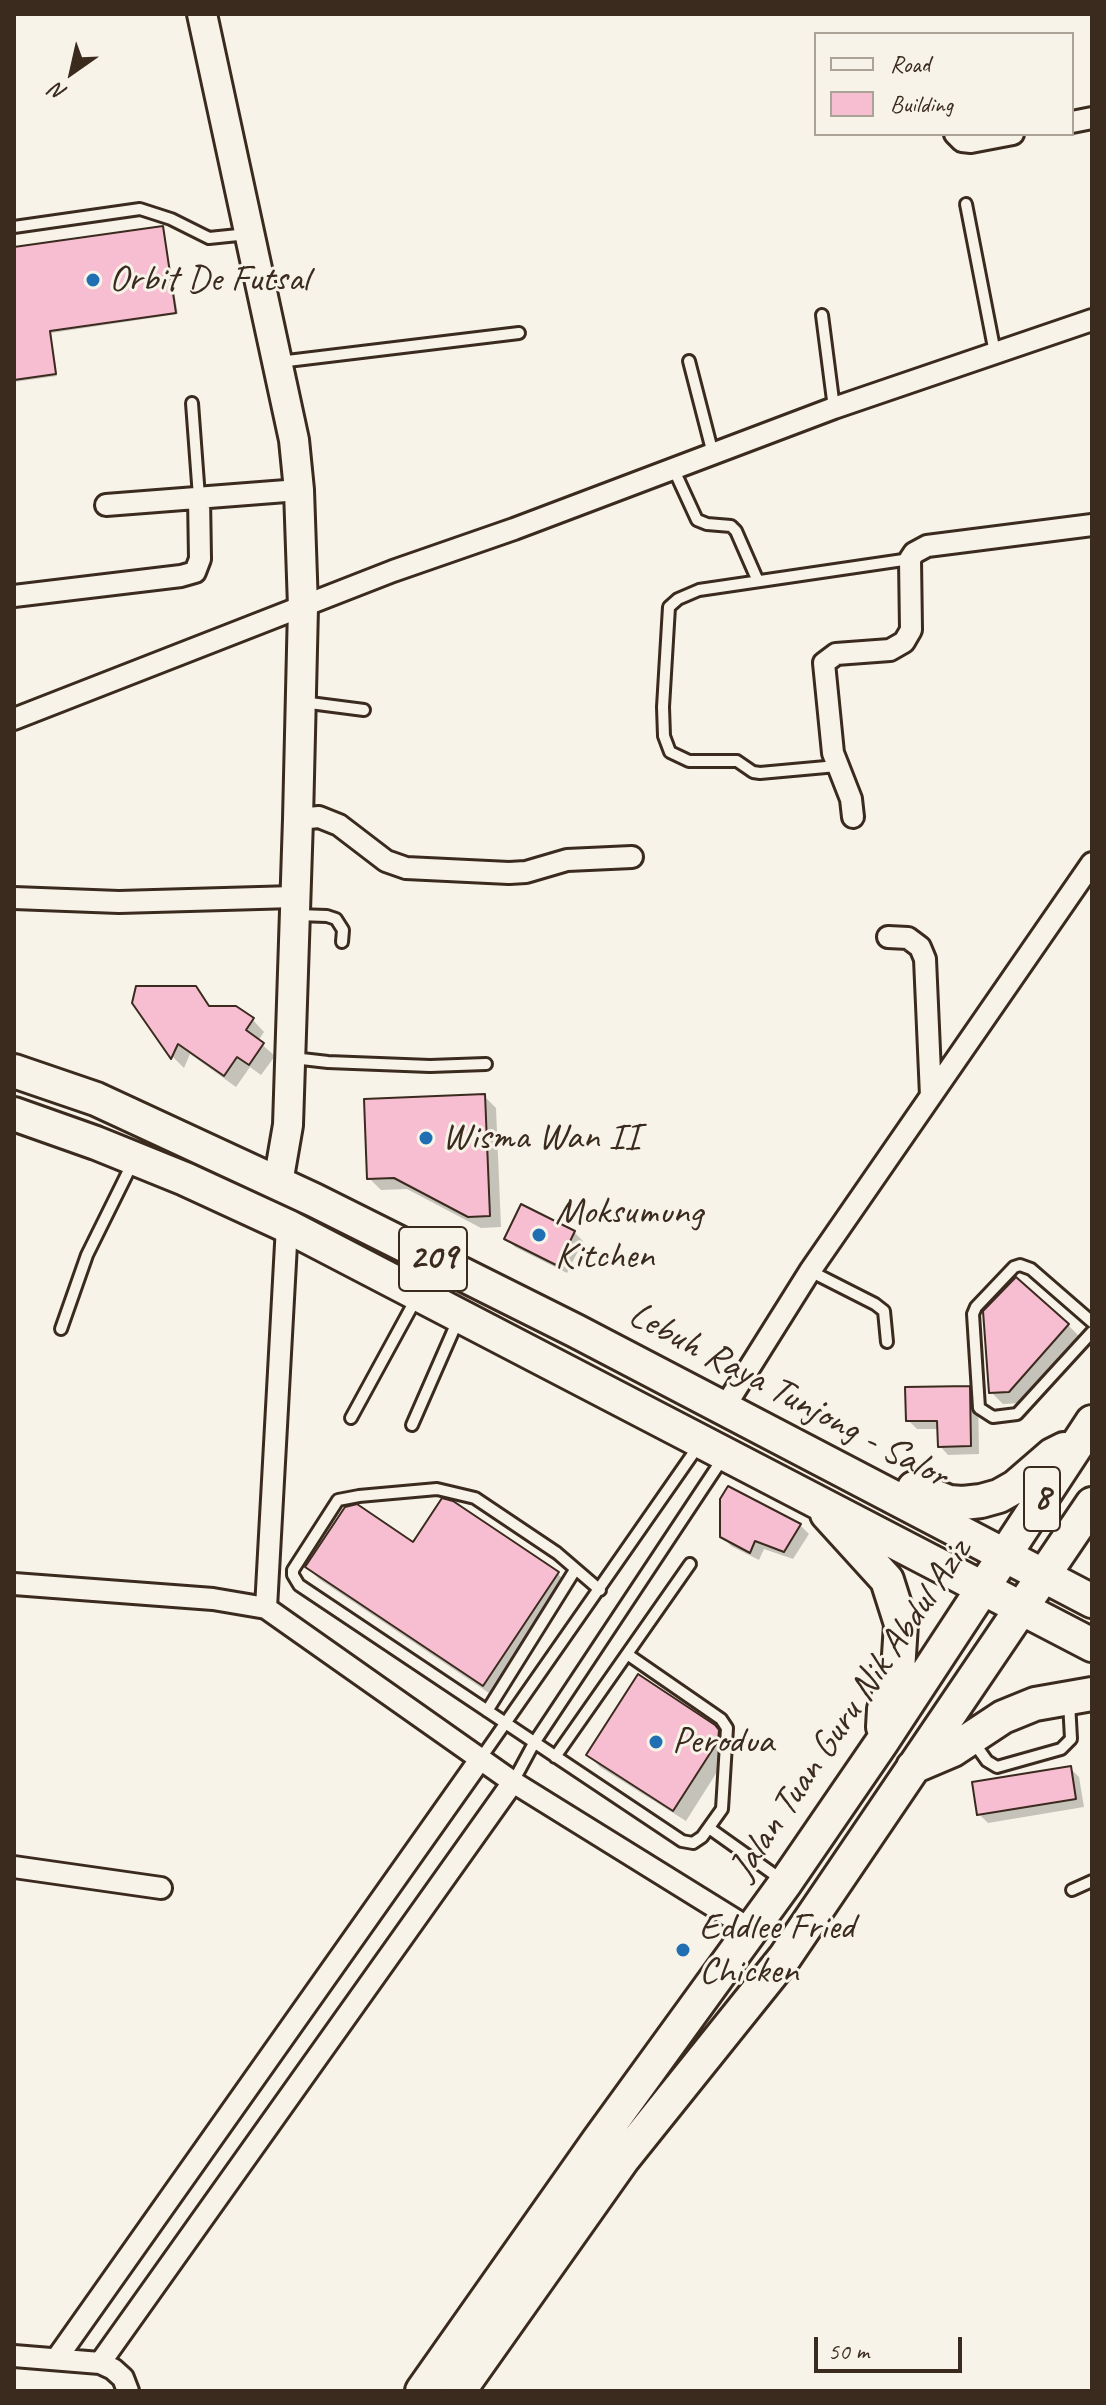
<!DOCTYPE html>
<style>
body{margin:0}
#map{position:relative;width:1106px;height:2405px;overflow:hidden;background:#f7f3e8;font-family:Caveat,sans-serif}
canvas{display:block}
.frame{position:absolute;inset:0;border:16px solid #3b2a1e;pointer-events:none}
.legend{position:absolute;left:814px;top:32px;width:260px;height:104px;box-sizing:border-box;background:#f7f3e8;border:2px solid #aca397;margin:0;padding:10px 14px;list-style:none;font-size:24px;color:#3b2a1e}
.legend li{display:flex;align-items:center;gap:16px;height:40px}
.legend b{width:40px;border:2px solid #aca397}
.north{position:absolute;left:32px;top:32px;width:80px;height:80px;-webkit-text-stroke:6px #f7f3e8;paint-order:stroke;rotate:214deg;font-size:22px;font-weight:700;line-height:32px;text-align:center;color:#3b2a1e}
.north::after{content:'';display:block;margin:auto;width:28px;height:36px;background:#3b2a1e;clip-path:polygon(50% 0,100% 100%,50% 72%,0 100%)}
.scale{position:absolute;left:814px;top:2337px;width:148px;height:36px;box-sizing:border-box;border:4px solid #3b2a1e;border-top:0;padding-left:10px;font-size:24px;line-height:28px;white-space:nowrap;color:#3b2a1e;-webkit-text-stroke:6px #f7f3e8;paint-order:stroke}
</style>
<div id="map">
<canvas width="1106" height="2405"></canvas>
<div class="frame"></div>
<ul class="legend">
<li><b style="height:10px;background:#f7f3e8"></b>Road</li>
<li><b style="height:22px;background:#f7bed1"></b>Building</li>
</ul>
<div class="north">N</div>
<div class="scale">50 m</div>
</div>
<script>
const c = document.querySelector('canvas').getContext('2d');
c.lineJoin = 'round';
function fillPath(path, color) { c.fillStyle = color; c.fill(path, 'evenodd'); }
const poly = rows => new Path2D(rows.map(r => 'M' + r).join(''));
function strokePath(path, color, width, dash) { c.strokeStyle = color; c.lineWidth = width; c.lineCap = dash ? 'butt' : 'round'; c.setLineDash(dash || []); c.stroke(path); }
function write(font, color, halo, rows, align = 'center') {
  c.font = font + ' Caveat,sans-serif'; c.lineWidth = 6; c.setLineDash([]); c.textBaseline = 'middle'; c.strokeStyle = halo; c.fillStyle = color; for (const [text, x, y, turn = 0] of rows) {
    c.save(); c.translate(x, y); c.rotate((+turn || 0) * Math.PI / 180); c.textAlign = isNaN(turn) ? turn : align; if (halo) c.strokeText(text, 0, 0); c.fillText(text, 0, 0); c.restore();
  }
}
fillPath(poly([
 [163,228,178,314,51,333,57,376,14,382,14,249],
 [195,988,212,1008,253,1020,264,1032,258,1041,275,1056,261,1075,250,1067,236,1087,190,1054,184,1068,173,1057,134,1002],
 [484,1096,496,1108,501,1227,481,1228,407,1189,381,1190,369,1178],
 [574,1232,583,1241,567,1273,515,1247,506,1238],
 [1068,1325,1080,1337,1021,1403,1003,1404,991,1392],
 [969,1388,978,1397,979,1454,948,1455,940,1446,939,1429,917,1429,908,1420],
 [729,1488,800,1525,809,1534,793,1559,764,1549,759,1560,731,1546,722,1536],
 [452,1503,558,1574,570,1586,495,1697,319,1579,307,1567,413,1545],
 [714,1726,727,1739,729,1753,686,1821,600,1767,588,1755],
 [1070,1768,1079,1777,1084,1807,988,1823,979,1814]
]), '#0003');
const building = poly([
 [163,226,176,313,50,331,56,374,14,380,14,247,163,226],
 [136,986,196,986,209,1006,236,1006,254,1018,246,1030,264,1043,249,1065,237,1057,224,1076,178,1044,171,1059,132,1003,136,986],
 [485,1094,490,1216,468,1217,394,1178,367,1179,364,1099,485,1094],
 [521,1204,575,1231,558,1266,504,1239,521,1204],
 [1016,1277,1069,1324,1009,1392,989,1393,983,1311,1016,1277],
 [970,1386,971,1446,938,1447,937,1421,906,1421,905,1387,970,1386],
 [728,1486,801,1524,784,1552,755,1541,750,1553,720,1537,720,1499,728,1486],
 [442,1498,453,1501,559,1572,483,1686,305,1567,345,1507,357,1504,413,1542,442,1498],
 [638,1674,715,1725,719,1730,718,1741,673,1811,586,1755,638,1674],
 [1071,1766,1076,1799,977,1815,972,1782,1071,1766]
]);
fillPath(building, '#f7bed1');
strokePath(building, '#3b2a1e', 2);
const service = poly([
 [966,204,995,353],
 [14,227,140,209,171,219,209,238,248,234],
 [822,315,834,408],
 [689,361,713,454],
 [279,362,519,333],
 [192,403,199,497],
 [674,470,697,520,707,524,731,526,736,531,757,579],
 [302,702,364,710],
 [837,766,760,773,753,772,737,761,689,761,670,752,664,736,663,707,669,607,678,599,699,590,910,559],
 [297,915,327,916,336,919,343,930,342,942],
 [293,1058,328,1062,430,1066,486,1064],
 [810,1271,875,1304,884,1311,887,1342],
 [1092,1322,1031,1269,1020,1265,1014,1267,976,1307,973,1314,979,1408,993,1417,1017,1414,1092,1332],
 [61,1329,87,1255,132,1164],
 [351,1418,417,1297],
 [412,1425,458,1320],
 [600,1590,557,1553,475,1498,437,1489,359,1496,338,1500,293,1570,293,1575,299,1585,682,1841,693,1843,702,1837,722,1809,727,1728,721,1719,627,1654],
 [487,1711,575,1570],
 [972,1740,987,1761,997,1767,1061,1749,1071,1739,1069,1702],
 [555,1757,690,1564],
 [481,1758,699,1445],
 [513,1782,534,1743,723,1458],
 [709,1828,782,1880],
 [1072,1890,1092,1881]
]);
const minor = poly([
 [1072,122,1092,118],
 [955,134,962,141,971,142,1013,134],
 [106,505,299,490],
 [14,596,181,576,195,572,200,559,199,497],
 [14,719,393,571,514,529,834,408,1092,320],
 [853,817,851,799,833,753,824,663,836,654,890,650,904,642,911,630,910,559,914,553,927,546,1092,525],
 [298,819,319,817,339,825,386,861,406,868,509,873,526,872,567,860,632,857],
 [14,898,119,902,294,897],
 [888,937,908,938,920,947,925,959,931,1096],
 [724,1408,810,1271,1092,863],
 [14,1584,213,1599,266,1608,513,1782,750,1929],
 [266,1608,287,1226],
 [14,1867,161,1888],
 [14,2356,100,2363,113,2369,123,2378,128,2391],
 [57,2358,481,1758],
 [100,2363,513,1782]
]);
const secondary = poly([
 [202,14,294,440,299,490,303,607,298,819,288,1125,278,1183]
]);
const primary = poly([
 [14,1071,96,1099,314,1200,576,1331,1092,1601],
 [14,1114,96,1143,185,1179,287,1226,1092,1645],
 [914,1488,949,1502,963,1503,981,1501,999,1496,1015,1487,1052,1455,1064,1449],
 [827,1514,887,1580,901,1624,898,1671,884,1709,883,1727],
 [913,1767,953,1750,1003,1717,1035,1704,1092,1694],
 [422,2391,598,2141,786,1882,882,1742,1092,1422],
 [459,2391,623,2159,785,1957,1092,1504]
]);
strokePath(service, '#3b2a1e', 16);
strokePath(minor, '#3b2a1e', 26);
strokePath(secondary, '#3b2a1e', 34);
strokePath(primary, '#3b2a1e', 38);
strokePath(service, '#f7f3e8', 10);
strokePath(minor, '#f7f3e8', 20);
strokePath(secondary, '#f7f3e8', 28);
strokePath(primary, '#f7f3e8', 32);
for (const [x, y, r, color] of [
 [93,280,8,"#1f6fb2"],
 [426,1138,8,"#1f6fb2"],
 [539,1235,8,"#1f6fb2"],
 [656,1742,8,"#1f6fb2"],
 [683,1950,8,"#1f6fb2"]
]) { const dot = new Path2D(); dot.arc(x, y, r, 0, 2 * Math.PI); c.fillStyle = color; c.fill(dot); strokePath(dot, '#f7f3e8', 3); }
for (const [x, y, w] of [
 [433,1259,68],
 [1042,1499,36]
]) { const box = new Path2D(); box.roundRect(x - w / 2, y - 32, w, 64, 6); c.fillStyle = '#f7f3e8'; c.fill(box); strokePath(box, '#3b2a1e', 2); }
write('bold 36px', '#3b2a1e', null, [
 ["209",433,1259],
 ["8",1042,1499]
]);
write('38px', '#3b2a1e', '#f7f3e8', [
 ["Orbit De Futsal",109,280],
 ["Wisma Wan II",442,1138],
 ["Moksumung",555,1213],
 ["Kitchen",555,1257],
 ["Perodua",672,1742],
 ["Eddlee Fried",699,1928],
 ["Chicken",699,1972]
], 'left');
write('38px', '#3b2a1e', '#f7f3e8', [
 ["Lebuh Raya Tunjong - Salor",788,1396,28],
 ["Jalan Tuan Guru Nik Abdul Aziz",851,1710,-56]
]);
</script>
